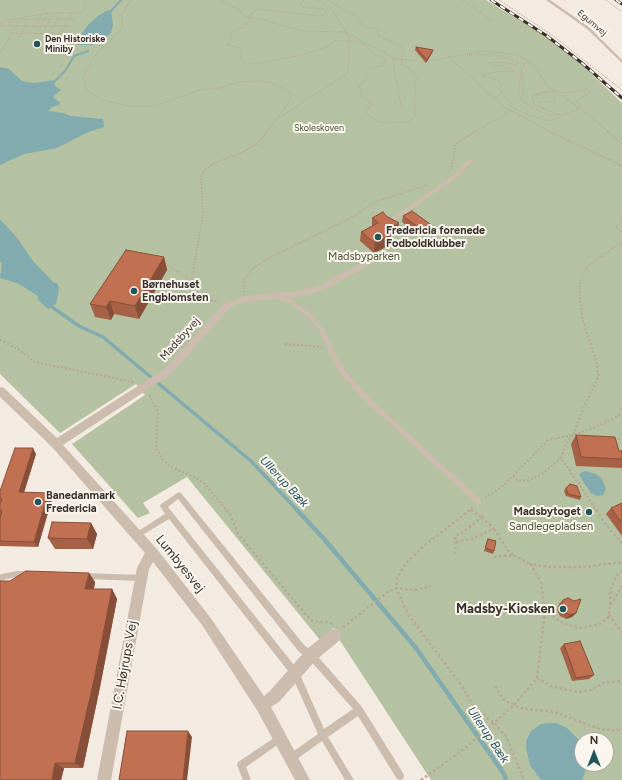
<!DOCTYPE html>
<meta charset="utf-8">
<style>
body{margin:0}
#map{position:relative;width:622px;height:780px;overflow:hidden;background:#f3ebe1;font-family:Figtree,sans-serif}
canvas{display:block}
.north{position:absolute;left:574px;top:732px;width:40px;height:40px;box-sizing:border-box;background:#faf5ee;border:1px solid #ada7a0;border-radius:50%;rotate:0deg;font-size:11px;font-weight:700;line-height:16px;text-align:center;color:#3a312b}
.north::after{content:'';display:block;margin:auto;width:14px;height:18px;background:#22545a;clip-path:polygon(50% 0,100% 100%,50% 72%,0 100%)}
</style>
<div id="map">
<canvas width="622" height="780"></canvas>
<div class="north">N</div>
</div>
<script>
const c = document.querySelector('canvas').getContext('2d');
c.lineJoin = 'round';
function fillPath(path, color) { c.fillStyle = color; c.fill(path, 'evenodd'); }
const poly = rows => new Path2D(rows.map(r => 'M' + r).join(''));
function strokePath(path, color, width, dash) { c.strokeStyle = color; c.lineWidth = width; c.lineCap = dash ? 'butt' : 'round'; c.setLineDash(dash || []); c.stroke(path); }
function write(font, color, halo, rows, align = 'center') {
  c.font = font + ' Figtree,sans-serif'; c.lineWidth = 4; c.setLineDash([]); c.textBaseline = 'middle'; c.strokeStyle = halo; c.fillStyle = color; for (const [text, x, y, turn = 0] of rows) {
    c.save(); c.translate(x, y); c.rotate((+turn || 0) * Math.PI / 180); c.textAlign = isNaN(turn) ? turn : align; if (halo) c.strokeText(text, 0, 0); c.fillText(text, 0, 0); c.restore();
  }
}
fillPath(poly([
 [0,0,486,0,545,36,580,63,622,103,622,780,431,780,337,636,334,628,320,640,187,477,143,503,150,513,138,518,72,444,145,395,136,384,60,433,0,374],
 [582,740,606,740,606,764,582,764]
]), '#b5c2a1');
fillPath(poly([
 [111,10,113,25,111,33,101,41,92,45,78,45,81,35,88,25,98,16,106,11],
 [0,67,9,69,22,81,33,83,55,80,54,85,61,90,54,95,54,98,60,102,59,105,52,107,48,111,63,113,71,116,103,119,104,127,86,133,57,148,24,154,0,165],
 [0,219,17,238,33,261,53,282,58,284,59,290,56,304,48,309,38,300,38,296,19,284,0,278,2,263,0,262],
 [585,471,596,474,602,479,606,489,603,495,597,496,591,493,579,475,580,473],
 [549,723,556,723,567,728,581,742,582,764,587,764,585,773,582,780,541,780,530,765,526,748,526,741,531,731,541,724]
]), '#81abaf');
strokePath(poly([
 [108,14,121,0],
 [52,84,65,71,74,56,88,51]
]), '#81abaf', 2);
strokePath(poly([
 [51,303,52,307,79,326,103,337,251,461,298,511]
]), '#81abaf', 3.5);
strokePath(poly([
 [297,510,324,539,416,648,504,774,506,780]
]), '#81abaf', 4.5);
strokePath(poly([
 [131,0,121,16,123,28,96,54,83,77,86,89,97,98,128,106,155,106,200,90,219,88,241,82,260,81,272,83,292,93,290,101,267,132],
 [219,0,241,11,243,16,249,18,263,20,302,31,345,32,385,53,392,58,401,105,404,111],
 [304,0,300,5,303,7,324,9,327,13,320,16,259,9,251,13,246,27,235,30,230,35,232,39,226,45,242,48,241,60,253,64,298,56,329,46,334,41,358,41,369,48,371,52,385,59,384,65,369,68,365,81,359,86,362,91,361,96,370,102,371,105,367,111,369,116,377,121,387,123,408,122,413,119,416,115,414,111,416,107,414,103,416,95,414,84,417,77,415,73,401,64,403,47,379,36,377,29,366,27,358,21,356,16,327,0],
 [462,0,493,21],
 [499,0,552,35,622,90],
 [606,0,622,12],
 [60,13,45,42,57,42,72,13],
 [16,19,75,19],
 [0,25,2,21,48,13,83,13,85,10,86,0],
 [0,26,71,26],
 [8,26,13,19],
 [10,33,68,34],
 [30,33,42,14],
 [36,33,48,13],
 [42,34,54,13],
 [19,37,29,19],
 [0,53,21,19],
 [465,55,494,54,518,62,517,65,502,62,488,63,491,65,511,68,513,71,494,72,481,75,499,81,501,85,501,94,496,99],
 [392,58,424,62,484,51,515,54,533,63],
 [450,58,504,107,551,132],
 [524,63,533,63,547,86,577,106,578,109,563,115,551,115,538,111,523,102,522,72,524,63],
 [521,73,518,94,522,101],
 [501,92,504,94,512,107,528,115,549,121,560,117],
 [535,94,551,90],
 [532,96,553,91,569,93,588,89,590,92,577,101,580,108,609,132],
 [532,96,532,100,536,106,561,115],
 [544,109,538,102,554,101,556,99,553,92],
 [279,118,348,73,349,39,336,15,329,7,318,0],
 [475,132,507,113,508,109]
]), '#b7a697', 1, [1, 1]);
strokePath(poly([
 [549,131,622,166],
 [607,131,622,144],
 [451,170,456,143,477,131],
 [622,222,616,227,622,232],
 [164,263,191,281],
 [244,292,244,280,252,269,267,259,351,218,375,202,428,185],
 [207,299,191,294,192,277,203,215,201,177,205,169,214,163,241,153,257,144,268,131],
 [580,299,579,288,584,271,590,264,622,242]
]), '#b7a697', 1.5, [1.5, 1.5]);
strokePath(poly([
 [203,298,219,302],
 [0,340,18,349,35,362,134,382],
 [285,344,322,347],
 [149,395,158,412,156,448,163,460,171,467,196,478,205,484,227,511],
 [614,439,622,439],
 [513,476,518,481,529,480,542,474,561,458],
 [485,498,504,485,548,440,573,435,586,402,599,376,596,360,583,321,580,298],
 [468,511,473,507],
 [597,511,561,458,568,440,573,435,596,427,622,414]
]), '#b7a697', 2, [2, 2]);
strokePath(poly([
 [226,510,230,514,238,534,308,617,314,622,329,622,332,624],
 [470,510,426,544,406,563,397,578,396,588,408,614,461,685,475,708,494,723,506,736,524,780],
 [471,510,482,517],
 [596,510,610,530,622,543],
 [482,517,494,529,472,539,456,542,455,536,462,533,482,517],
 [494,529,507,549,513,555],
 [455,554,456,542],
 [494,557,513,555,530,564],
 [611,605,622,585],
 [529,609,545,611,563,623,579,628,598,625,607,619,609,615,611,588,616,576,622,571],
 [609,615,622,633],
 [343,627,389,591,396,588,415,590,431,586],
 [537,678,553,687,578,692,591,690,603,683,622,681],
 [495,686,504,700,520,708,555,712,596,728,616,731,622,729],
 [421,780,464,749,494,723,514,705,537,678,545,611,541,583,531,564,550,567,585,567,622,562]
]), '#b7a697', 2.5, [2.5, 2.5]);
fillPath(poly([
 [546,0,550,0,589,27,622,60,622,63,587,29,546,0],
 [471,159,473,159,475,160,467,166,459,176,390,224,386,224,386,222,455,174,463,164,471,159],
 [275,295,293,301,311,314,324,329,335,353,346,372,372,400,481,500,482,502,481,504,479,505,477,504,368,404,342,376,329,353,320,331,307,316,289,303,273,298,272,297,275,295],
 [179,492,181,493,305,646,314,652,362,707,403,773,404,776,403,779,401,780,397,779,358,716,328,737,354,780,345,780,322,741,294,761,291,762,288,761,287,758,288,755,318,734,292,676,169,519,139,537,137,538,135,537,134,535,135,533,165,514,160,506,161,504,179,492],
 [178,499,299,652,308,658,353,709,324,729,298,670,168,507,178,499],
 [17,571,29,571,32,572,33,574,32,576,29,577,17,577,6,579,0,582,0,575,1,574,17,571],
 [84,573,141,575,144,576,145,578,144,580,141,581,84,579,81,578,80,576,81,574,84,573],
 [280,734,283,735,284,738,283,741,246,767,251,780,243,780,237,765,238,762,280,734]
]), '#cbbcad');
fillPath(poly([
 [374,256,377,257,378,259,377,261,326,289,299,297,245,302,231,307,170,375,63,445,156,548,210,617,264,696,269,692,306,650,330,630,335,629,340,630,341,635,340,640,316,660,279,702,271,707,310,780,295,780,257,710,202,625,153,562,149,569,111,780,97,780,137,568,145,553,52,447,0,397,0,387,4,388,57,438,164,369,225,303,244,296,299,291,320,285,374,256]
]), '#cbbcad');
const rail = poly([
 [491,0,547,36,582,63,622,98],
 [616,0,622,4]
]);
strokePath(rail, '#3a312b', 3);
strokePath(rail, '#faf5ee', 2, [5.5]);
fillPath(poly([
 [416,47,433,50,432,53,426,63,415,50],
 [403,216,430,224,429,230,420,236,402,222],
 [372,218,398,233,390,236,390,245,374,253,360,241,361,232,372,226],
 [164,257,167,270,139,319,114,314,111,320,95,317,90,304],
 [576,435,619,451,622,451,622,468,576,466,571,444],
 [36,454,24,493,48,493,52,499,38,547,0,546,0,518,1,516,0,515,0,491],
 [566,488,581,497,580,500,566,496,564,491],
 [622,503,622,536,606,514,611,508],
 [91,523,97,534,93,549,55,549,48,538],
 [488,539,494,551,493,554,484,551],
 [89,573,95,582,94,589,112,589,117,599,100,687,83,768,64,768,61,780,0,780,10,581],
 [563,600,576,613,572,617,566,619,560,616,557,610,559,604],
 [564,644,594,675,589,679,572,681,560,648]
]), '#a66146');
fillPath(poly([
 [433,50,432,53,426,63,427,60],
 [399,223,398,233,390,236,390,245,374,253,375,243,385,231],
 [430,224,429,230,420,236,421,229],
 [164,257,167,270,139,319,135,306],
 [110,301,114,314,111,320,106,307],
 [33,448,36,454,22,498,19,492],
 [48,493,52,499,38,547,34,542],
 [91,523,97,534,93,549,87,539],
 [89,573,95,582,92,598,85,589],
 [112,589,117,599,100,687,83,768,75,763],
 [576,613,572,617,566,619,570,615],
 [188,731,192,737,187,780,183,780],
 [55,763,64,768,61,780,52,780]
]), '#874f39');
const building = poly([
 [416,47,433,50,427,60,416,47],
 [412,211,430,224,421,229,403,216,412,211],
 [383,212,386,216,399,223,385,231,391,235,375,243,361,232,378,223,372,218,383,212],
 [126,250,164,257,135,306,110,301,106,307,90,304,126,250],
 [576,435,615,437,619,451,622,451,622,459,581,457,576,435],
 [15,448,33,448,19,492,48,493,34,542,0,541,0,518,2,511,0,511,0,504,2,499,0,499,0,491,15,448],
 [570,484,577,486,581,497,568,494,566,488,570,484],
 [622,503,622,523,611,508,622,503],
 [52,522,91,523,87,539,48,538,52,522],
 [488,539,496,541,494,551,485,548,488,539],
 [26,571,89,573,85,589,112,589,94,680,75,763,55,763,52,780,0,780,0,581,10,581,26,571],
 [568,598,574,601,581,599,576,613,570,615,564,612,561,605,563,600,568,598],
 [580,641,594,675,576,678,564,644,580,641],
 [127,731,188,731,183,780,119,780,127,731]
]);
fillPath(building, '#c17151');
strokePath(building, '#874f39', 1);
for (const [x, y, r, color] of [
 [37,44,4,"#22545a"],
 [378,237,4,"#22545a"],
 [134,291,4,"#22545a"],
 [38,502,4,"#22545a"],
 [589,512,4,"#22545a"],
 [563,609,4,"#22545a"]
]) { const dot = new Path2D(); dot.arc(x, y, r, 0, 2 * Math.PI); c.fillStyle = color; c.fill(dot); strokePath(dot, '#faf5ee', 1.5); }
write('9px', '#3a312b', '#faf5ee', [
 ["Egumvej",592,23,40]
]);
write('bold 9px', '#3a312b', '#faf5ee', [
 ["Den Historiske",45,39],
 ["Miniby",45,49]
], 'left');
write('9px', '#475730', '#faf5ee', [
 ["Skoleskoven",319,128]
]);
write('bold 11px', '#3a312b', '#faf5ee', [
 ["Fredericia forenede",386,231],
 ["Fodboldklubber",386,244],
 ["Børnehuset",142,285],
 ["Engblomsten",142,298],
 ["Banedanmark",46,496],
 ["Fredericia",46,509],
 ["Madsbytoget",581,512,"right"]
], 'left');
write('11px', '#475730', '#faf5ee', [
 ["Madsbyparken",364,257],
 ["Sandlegepladsen",551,527]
]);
write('11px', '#3a312b', '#faf5ee', [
 ["Madsbyvej",180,339,-48]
]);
write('italic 12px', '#22545a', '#faf5ee', [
 ["Ullerup Bæk",284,482,47],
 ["Ullerup Bæk",488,735,56]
]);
write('13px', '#3a312b', '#faf5ee', [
 ["Lumbyesvej",180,564,51],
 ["I.C. Højrups Vej",125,665,-80]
]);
write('bold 13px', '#3a312b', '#faf5ee', [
 ["Madsby-Kiosken",555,609]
], 'right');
</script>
